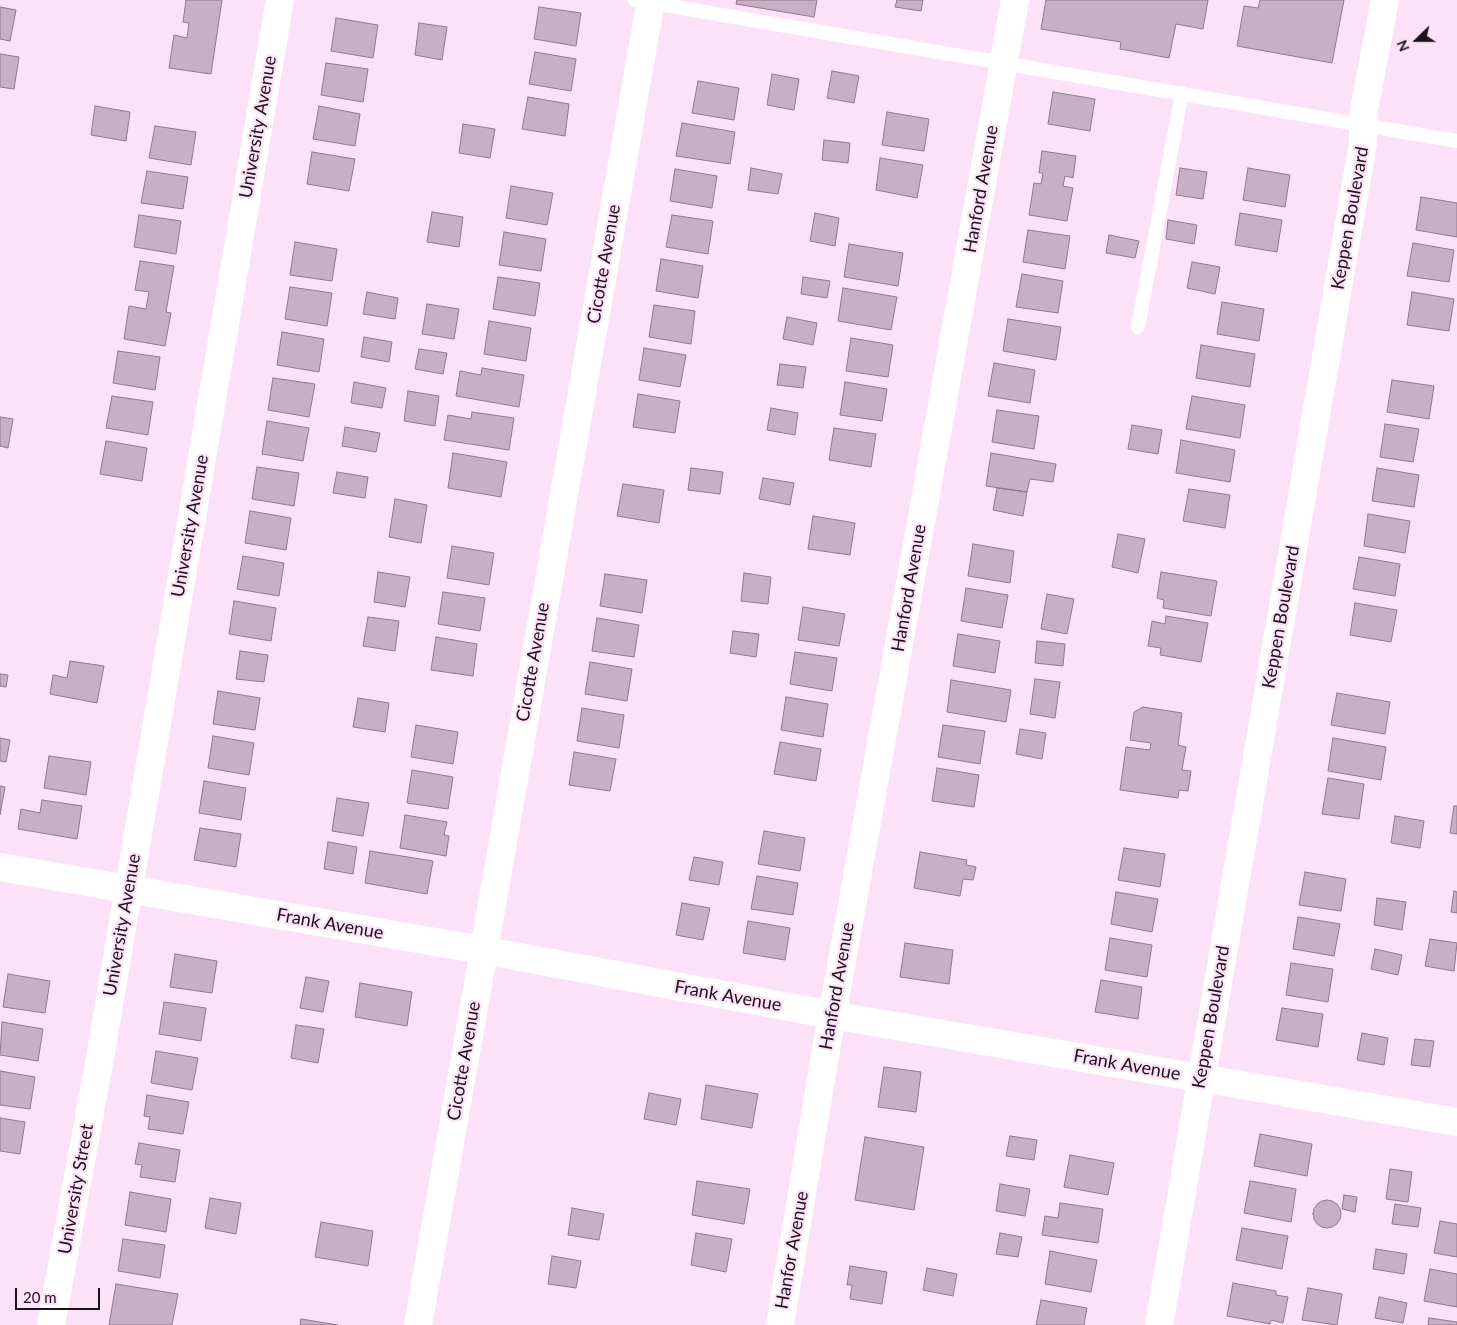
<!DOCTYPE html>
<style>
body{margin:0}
#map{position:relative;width:1457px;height:1325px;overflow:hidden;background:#fce1f9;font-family:Lato,sans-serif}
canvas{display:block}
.north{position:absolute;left:1392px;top:15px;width:50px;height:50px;-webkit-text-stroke:4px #fce1f9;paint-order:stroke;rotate:248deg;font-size:14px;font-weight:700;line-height:20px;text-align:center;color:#1b121a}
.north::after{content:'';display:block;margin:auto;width:18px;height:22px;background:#1b121a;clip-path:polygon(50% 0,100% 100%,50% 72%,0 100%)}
.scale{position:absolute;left:15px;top:1288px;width:85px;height:22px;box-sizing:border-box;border:2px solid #1b121a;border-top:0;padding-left:6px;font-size:15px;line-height:18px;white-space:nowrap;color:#1b121a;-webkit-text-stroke:4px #fce1f9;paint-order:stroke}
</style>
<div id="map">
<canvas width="1457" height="1325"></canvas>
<div class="north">N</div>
<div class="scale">20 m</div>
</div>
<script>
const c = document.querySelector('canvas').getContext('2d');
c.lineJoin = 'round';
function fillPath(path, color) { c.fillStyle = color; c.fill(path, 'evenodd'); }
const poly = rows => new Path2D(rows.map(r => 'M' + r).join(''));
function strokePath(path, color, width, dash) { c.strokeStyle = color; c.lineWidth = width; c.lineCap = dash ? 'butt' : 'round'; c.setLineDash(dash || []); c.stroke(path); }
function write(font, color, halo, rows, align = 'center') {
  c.font = font + ' Lato,sans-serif'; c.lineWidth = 4.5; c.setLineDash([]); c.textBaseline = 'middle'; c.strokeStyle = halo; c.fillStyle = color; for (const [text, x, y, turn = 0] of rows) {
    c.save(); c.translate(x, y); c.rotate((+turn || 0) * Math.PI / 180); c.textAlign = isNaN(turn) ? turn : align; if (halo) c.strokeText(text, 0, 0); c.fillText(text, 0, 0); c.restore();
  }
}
const building = poly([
 [186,0,222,0,211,74,169,68,174,35,187,38,189,23,183,22,186,0],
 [737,0,817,0,814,17,736,4,737,0],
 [897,0,923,0,921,11,895,7,897,0],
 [1046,0,1208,0,1203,29,1176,24,1169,58,1120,49,1121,42,1041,29,1046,0],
 [1260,0,1344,0,1332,63,1237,46,1244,6,1258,8,1260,0],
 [0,7,16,10,10,41,0,39,0,7],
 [539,7,581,13,576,46,534,39,539,7],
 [336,18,378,25,373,58,331,51,336,18],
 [419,23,447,27,442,60,415,55,419,23],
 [535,52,576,59,571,91,529,84,535,52],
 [0,54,19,57,14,89,0,87,0,54],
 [326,63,368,69,363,102,321,95,326,63],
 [832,71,859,76,854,103,827,98,832,71],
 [772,74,799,79,794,110,767,105,772,74],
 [698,81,739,88,734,120,692,113,698,81],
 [1053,92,1095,99,1090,131,1048,124,1053,92],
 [528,97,569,104,565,136,522,129,528,97],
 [95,106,130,112,126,141,91,135,95,106],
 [319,106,360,114,355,146,313,139,319,106],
 [887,112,929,119,924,151,882,145,887,112],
 [682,123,735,132,730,164,676,156,682,123],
 [463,124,495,129,490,158,459,153,463,124],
 [155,126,196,132,191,165,149,158,155,126],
 [824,140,850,143,848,163,822,160,824,140],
 [1042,151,1076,156,1073,178,1065,176,1063,186,1073,188,1067,221,1029,215,1034,183,1041,184,1043,173,1039,173,1042,151],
 [312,152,355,159,349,191,307,184,312,152],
 [880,158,923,165,917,198,876,190,880,158],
 [751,168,782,174,778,194,748,190,751,168],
 [1180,168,1207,172,1203,199,1176,195,1180,168],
 [1248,168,1290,175,1285,207,1243,200,1248,168],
 [675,169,717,176,712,208,670,201,675,169],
 [147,171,188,177,183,209,141,203,147,171],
 [511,186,553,193,547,225,506,218,511,186],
 [1421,197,1457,203,1457,237,1416,230,1421,197],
 [432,212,463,217,459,247,427,242,432,212],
 [815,213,839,218,835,246,810,241,815,213],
 [1240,213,1282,220,1277,252,1235,245,1240,213],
 [139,215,181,221,176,254,134,247,139,215],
 [672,215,713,221,708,254,666,247,672,215],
 [1168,220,1197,225,1194,244,1166,239,1168,220],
 [1028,230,1070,236,1065,269,1023,262,1028,230],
 [504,232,546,239,541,271,499,265,504,232],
 [1109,235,1139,241,1135,258,1106,253,1109,235],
 [295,242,337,249,332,281,290,275,295,242],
 [1413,243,1454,250,1449,282,1407,276,1413,243],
 [849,244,903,253,898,286,844,277,849,244],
 [661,259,703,266,698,298,656,291,661,259],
 [140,261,174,266,166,312,171,313,165,346,124,339,129,306,146,309,149,292,135,290,140,261],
 [1192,262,1220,267,1215,294,1187,288,1192,262],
 [1022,274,1063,281,1058,313,1016,307,1022,274],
 [498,277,540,283,535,316,493,309,498,277],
 [803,277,830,281,827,298,801,294,803,277],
 [290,287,332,293,327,326,285,319,290,287],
 [843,288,897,297,891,330,838,321,843,288],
 [367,292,398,298,395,319,363,314,367,292],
 [1412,292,1454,299,1449,331,1407,325,1412,292],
 [1222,302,1264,309,1259,341,1217,334,1222,302],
 [427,304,459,309,454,339,422,334,427,304],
 [654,305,695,311,691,344,649,337,654,305],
 [787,317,817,323,813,345,783,339,787,317],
 [1008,319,1061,327,1056,360,1003,351,1008,319],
 [489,321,531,328,526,361,484,354,489,321],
 [282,332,324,339,319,372,277,365,282,332],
 [364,337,392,342,389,362,361,357,364,337],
 [851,338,893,345,888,377,846,371,851,338],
 [1201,345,1255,354,1250,387,1196,378,1201,345],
 [644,348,686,355,680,387,639,380,644,348],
 [419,349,447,353,443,374,415,369,419,349],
 [118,351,160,357,155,390,113,383,118,351],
 [994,363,1035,370,1030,403,988,396,994,363],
 [780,364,806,367,803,388,777,385,780,364],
 [482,368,524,375,519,407,456,396,460,371,481,375,482,368],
 [273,378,315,384,309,417,268,410,273,378],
 [1392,380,1434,386,1429,419,1387,412,1392,380],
 [354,382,386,388,382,408,351,403,354,382],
 [845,382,887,389,882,421,840,415,845,382],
 [408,391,439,396,435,426,404,421,408,391],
 [638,394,680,401,675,433,633,427,638,394],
 [112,396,153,402,148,435,106,428,112,396],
 [1192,396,1245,405,1240,438,1186,429,1192,396],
 [771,408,798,413,795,435,767,430,771,408],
 [997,410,1039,416,1034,449,992,442,997,410],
 [472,412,514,418,509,450,444,440,448,415,471,419,472,412],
 [0,417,13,419,8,448,0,446,0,417],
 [267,421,309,428,303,461,262,454,267,421],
 [1385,424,1419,429,1413,462,1380,457,1385,424],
 [1132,425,1162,430,1158,454,1128,449,1132,425],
 [345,427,380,433,376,452,342,446,345,427],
 [834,428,876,434,871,467,829,460,834,428],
 [1181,440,1235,450,1230,482,1176,473,1181,440],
 [106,441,147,448,142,481,100,474,106,441],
 [453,453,507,462,501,497,448,488,453,453],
 [991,453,1056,464,1053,482,1030,479,1027,492,986,486,991,453],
 [257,467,299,473,294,506,252,499,257,467],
 [691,468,723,472,720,494,688,490,691,468],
 [1377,468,1419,475,1414,507,1372,501,1377,468],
 [337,472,368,477,365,498,333,493,337,472],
 [763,478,794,483,790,505,759,499,763,478],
 [623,484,664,490,659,523,617,516,623,484],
 [997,488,1027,492,1023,516,993,510,997,488],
 [1189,489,1230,495,1225,528,1183,521,1189,489],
 [395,499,427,505,421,543,389,537,395,499],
 [250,511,291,518,286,550,245,543,250,511],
 [1368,514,1410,521,1405,553,1364,546,1368,514],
 [813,516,855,523,850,555,808,549,813,516],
 [1118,534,1145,539,1138,573,1112,567,1118,534],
 [973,544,1014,551,1010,583,968,576,973,544],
 [452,546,494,553,489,585,447,578,452,546],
 [243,556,284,563,279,596,237,589,243,556],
 [1359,557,1400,564,1395,596,1353,589,1359,557],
 [378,572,410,577,405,607,374,602,378,572],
 [1161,572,1217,581,1211,616,1163,608,1164,600,1157,598,1161,572],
 [744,573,771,577,768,604,741,601,744,573],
 [605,574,647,580,642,613,600,606,605,574],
 [966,588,1008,595,1002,628,961,621,966,588],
 [443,592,485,598,480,631,438,624,443,592],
 [1047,594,1074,599,1067,634,1041,629,1047,594],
 [234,601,276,608,271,641,229,634,234,601],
 [1355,603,1397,610,1391,642,1350,635,1355,603],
 [803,607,845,614,839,646,798,640,803,607],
 [1166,616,1208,623,1201,662,1160,655,1161,648,1148,646,1152,621,1165,624,1166,616],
 [368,617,399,621,395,651,363,646,368,617],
 [597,618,639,625,634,657,592,651,597,618],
 [733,631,759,634,756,657,730,653,733,631],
 [958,634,1000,641,995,673,953,666,958,634],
 [436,637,477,644,473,676,431,670,436,637],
 [1037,641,1065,644,1063,666,1035,663,1037,641],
 [240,651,268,655,264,682,236,679,240,651],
 [795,652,837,658,832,691,790,684,795,652],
 [70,661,104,666,97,703,50,694,53,675,67,678,70,661],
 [590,662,632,669,627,701,585,694,590,662],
 [0,674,8,675,6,687,0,686,0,674],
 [1035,679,1060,682,1055,718,1030,714,1035,679],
 [951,680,1011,690,1006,722,947,712,951,680],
 [218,691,260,698,255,730,213,724,218,691],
 [1337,693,1390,702,1385,734,1331,725,1337,693],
 [786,697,828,704,823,737,781,730,786,697],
 [358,698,389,703,385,732,353,727,358,698],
 [1143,707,1182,713,1178,745,1186,747,1182,770,1191,771,1188,791,1179,790,1178,798,1120,790,1126,747,1150,750,1151,743,1130,740,1134,712,1143,707],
 [582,708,624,715,619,748,577,741,582,708],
 [416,725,458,732,453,764,411,757,416,725],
 [943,725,985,731,980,764,938,757,943,725],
 [1020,729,1046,733,1042,759,1016,754,1020,729],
 [213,736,254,743,249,775,208,768,213,736],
 [0,738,10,740,6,762,0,761,0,738],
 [1333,738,1386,747,1381,780,1328,771,1333,738],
 [780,742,821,749,816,781,774,774,780,742],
 [574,752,616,759,610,791,569,785,574,752],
 [49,756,91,762,86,795,44,788,49,756],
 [937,768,979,775,974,807,932,801,937,768],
 [412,770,453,777,448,809,407,803,412,770],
 [1328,778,1364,784,1359,819,1322,814,1328,778],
 [204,781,246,788,241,820,199,813,204,781],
 [0,786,5,787,0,815,0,786],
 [337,798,369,803,363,836,332,831,337,798],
 [42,800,82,806,77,839,18,829,21,809,40,813,42,800],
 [1454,806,1457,806,1457,834,1450,833,1454,806],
 [405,815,447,822,444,835,449,836,446,856,400,848,405,815],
 [1395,816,1424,821,1420,848,1391,843,1395,816],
 [200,828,241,834,236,867,194,860,200,828],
 [764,831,805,838,800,871,758,864,764,831],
 [328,842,357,847,353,874,324,869,328,842],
 [1124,848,1165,854,1160,887,1118,880,1124,848],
 [370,851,433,861,427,894,365,883,370,851],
 [920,852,967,860,966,865,976,867,973,880,963,879,960,896,914,888,920,852],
 [694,857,723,862,719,885,689,880,694,857],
 [1305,872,1346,879,1341,911,1299,905,1305,872],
 [757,876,798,883,793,915,751,909,757,876],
 [1454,891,1457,892,1457,913,1451,912,1454,891],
 [1116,892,1158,899,1152,932,1111,924,1116,892],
 [1377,898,1406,902,1402,930,1374,925,1377,898],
 [682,903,710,908,703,940,676,935,682,903],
 [1298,917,1340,924,1334,956,1293,949,1298,917],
 [748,921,790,928,785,960,743,953,748,921],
 [1110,938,1152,945,1147,977,1105,970,1110,938],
 [1430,939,1457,943,1454,971,1425,966,1430,939],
 [905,943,953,950,949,984,900,977,905,943],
 [1375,949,1402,955,1398,975,1371,969,1375,949],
 [175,954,217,961,212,993,170,987,175,954],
 [1291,963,1333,969,1328,1002,1286,995,1291,963],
 [8,974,50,981,45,1013,3,1007,8,974],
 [306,977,329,981,323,1012,300,1008,306,977],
 [1101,980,1142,987,1138,1019,1095,1012,1101,980],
 [360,983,412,992,407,1026,355,1017,360,983],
 [164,1002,206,1008,201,1041,159,1034,164,1002],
 [1282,1008,1323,1014,1318,1047,1276,1040,1282,1008],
 [2,1022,43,1029,38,1061,0,1055,2,1022],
 [296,1025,324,1029,318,1063,291,1058,296,1025],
 [1362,1033,1388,1038,1384,1065,1357,1060,1362,1033],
 [1415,1039,1434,1041,1430,1067,1411,1065,1415,1039],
 [156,1051,198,1058,192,1090,151,1083,156,1051],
 [884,1067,921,1072,916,1112,878,1107,884,1067],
 [0,1071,35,1077,30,1109,0,1105,0,1071],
 [706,1085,758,1094,752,1128,701,1119,706,1085],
 [649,1093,681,1099,676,1125,644,1119,649,1093],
 [147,1095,189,1102,183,1134,148,1129,150,1117,144,1116,147,1095],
 [0,1118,25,1122,20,1154,0,1151,0,1118],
 [1260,1134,1312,1144,1307,1176,1254,1166,1260,1134],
 [1010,1136,1037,1140,1034,1160,1006,1156,1010,1136],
 [865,1137,924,1147,914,1210,855,1200,865,1137],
 [139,1143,180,1150,175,1182,140,1177,142,1165,135,1164,139,1143],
 [1070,1155,1114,1163,1108,1195,1064,1187,1070,1155],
 [1390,1169,1412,1172,1408,1202,1386,1199,1390,1169],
 [697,1181,750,1189,744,1224,692,1215,697,1181],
 [1250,1181,1296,1189,1291,1222,1244,1213,1250,1181],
 [1000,1184,1030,1189,1025,1216,996,1211,1000,1184],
 [130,1192,171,1199,166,1232,125,1225,130,1192],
 [1344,1195,1357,1197,1355,1212,1342,1209,1344,1195],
 [210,1198,241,1203,236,1234,205,1228,210,1198],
 '1313 1214a14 14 0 1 1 28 0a14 14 0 1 1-28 0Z',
 [1060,1203,1103,1209,1098,1243,1042,1235,1045,1216,1058,1218,1060,1203],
 [1395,1204,1421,1208,1418,1227,1392,1224,1395,1204],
 [572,1208,604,1214,599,1240,568,1235,572,1208],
 [1440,1221,1457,1224,1457,1257,1434,1253,1440,1221],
 [321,1222,373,1231,368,1266,315,1257,321,1222],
 [1242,1228,1288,1236,1282,1269,1236,1260,1242,1228],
 [696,1233,732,1239,726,1272,691,1265,696,1233],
 [1000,1233,1022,1237,1018,1257,996,1254,1000,1233],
 [123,1239,165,1245,160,1278,118,1271,123,1239],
 [1376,1249,1407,1254,1404,1274,1373,1269,1376,1249],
 [1050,1251,1097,1260,1091,1292,1045,1284,1050,1251],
 [552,1256,581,1261,576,1288,548,1284,552,1256],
 [850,1266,887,1272,882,1304,850,1299,852,1285,847,1285,850,1266],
 [927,1268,957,1274,953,1296,923,1290,927,1268],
 [1430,1269,1457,1274,1457,1307,1424,1301,1430,1269],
 [1233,1283,1276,1291,1276,1295,1288,1297,1283,1323,1271,1320,1270,1324,1227,1316,1233,1283],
 [116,1284,178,1294,172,1325,109,1325,116,1284],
 [1308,1288,1342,1294,1337,1325,1302,1320,1308,1288],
 [1379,1297,1407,1303,1403,1323,1375,1318,1379,1297],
 [1041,1300,1087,1308,1084,1325,1036,1325,1041,1300],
 [1429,1318,1457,1322,1457,1325,1428,1325,1429,1318],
 [301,1319,338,1325,300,1325,301,1319]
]);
fillPath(building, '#c8afc6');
strokePath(building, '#90798e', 1);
strokePath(poly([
 [635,0,1457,141],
 [1138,327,1182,93]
]), '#fff', 14);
strokePath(poly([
 [0,867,482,950,832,1015,1457,1122],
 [51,1325,101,1052,280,0],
 [780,1325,827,1044,1015,0],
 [1159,1325,1363,143,1364,110,1385,0]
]), '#fff', 28);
strokePath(poly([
 [418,1325,651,0]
]), '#fff', 28);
write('18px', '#1b121a', '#fce1f9', [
 ["University Avenue",258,127,-80],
 ["Hanford Avenue",981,189,-80],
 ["Keppen Boulevard",1350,218,-80],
 ["Cicotte Avenue",604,264,-80],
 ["University Avenue",190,526,-80],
 ["Hanford Avenue",909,588,-80],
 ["Keppen Boulevard",1281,617,-80],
 ["Cicotte Avenue",533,662,-80],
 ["Frank Avenue",330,924,10],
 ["University Avenue",122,925,-80],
 ["Hanford Avenue",837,986,-80],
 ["Frank Avenue",728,996,10],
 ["Keppen Boulevard",1211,1017,-80],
 ["Cicotte Avenue",464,1061,-80],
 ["Frank Avenue",1127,1065,10],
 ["University Street",76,1189,-80],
 ["Hanfor Avenue",792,1250,-80]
]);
</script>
